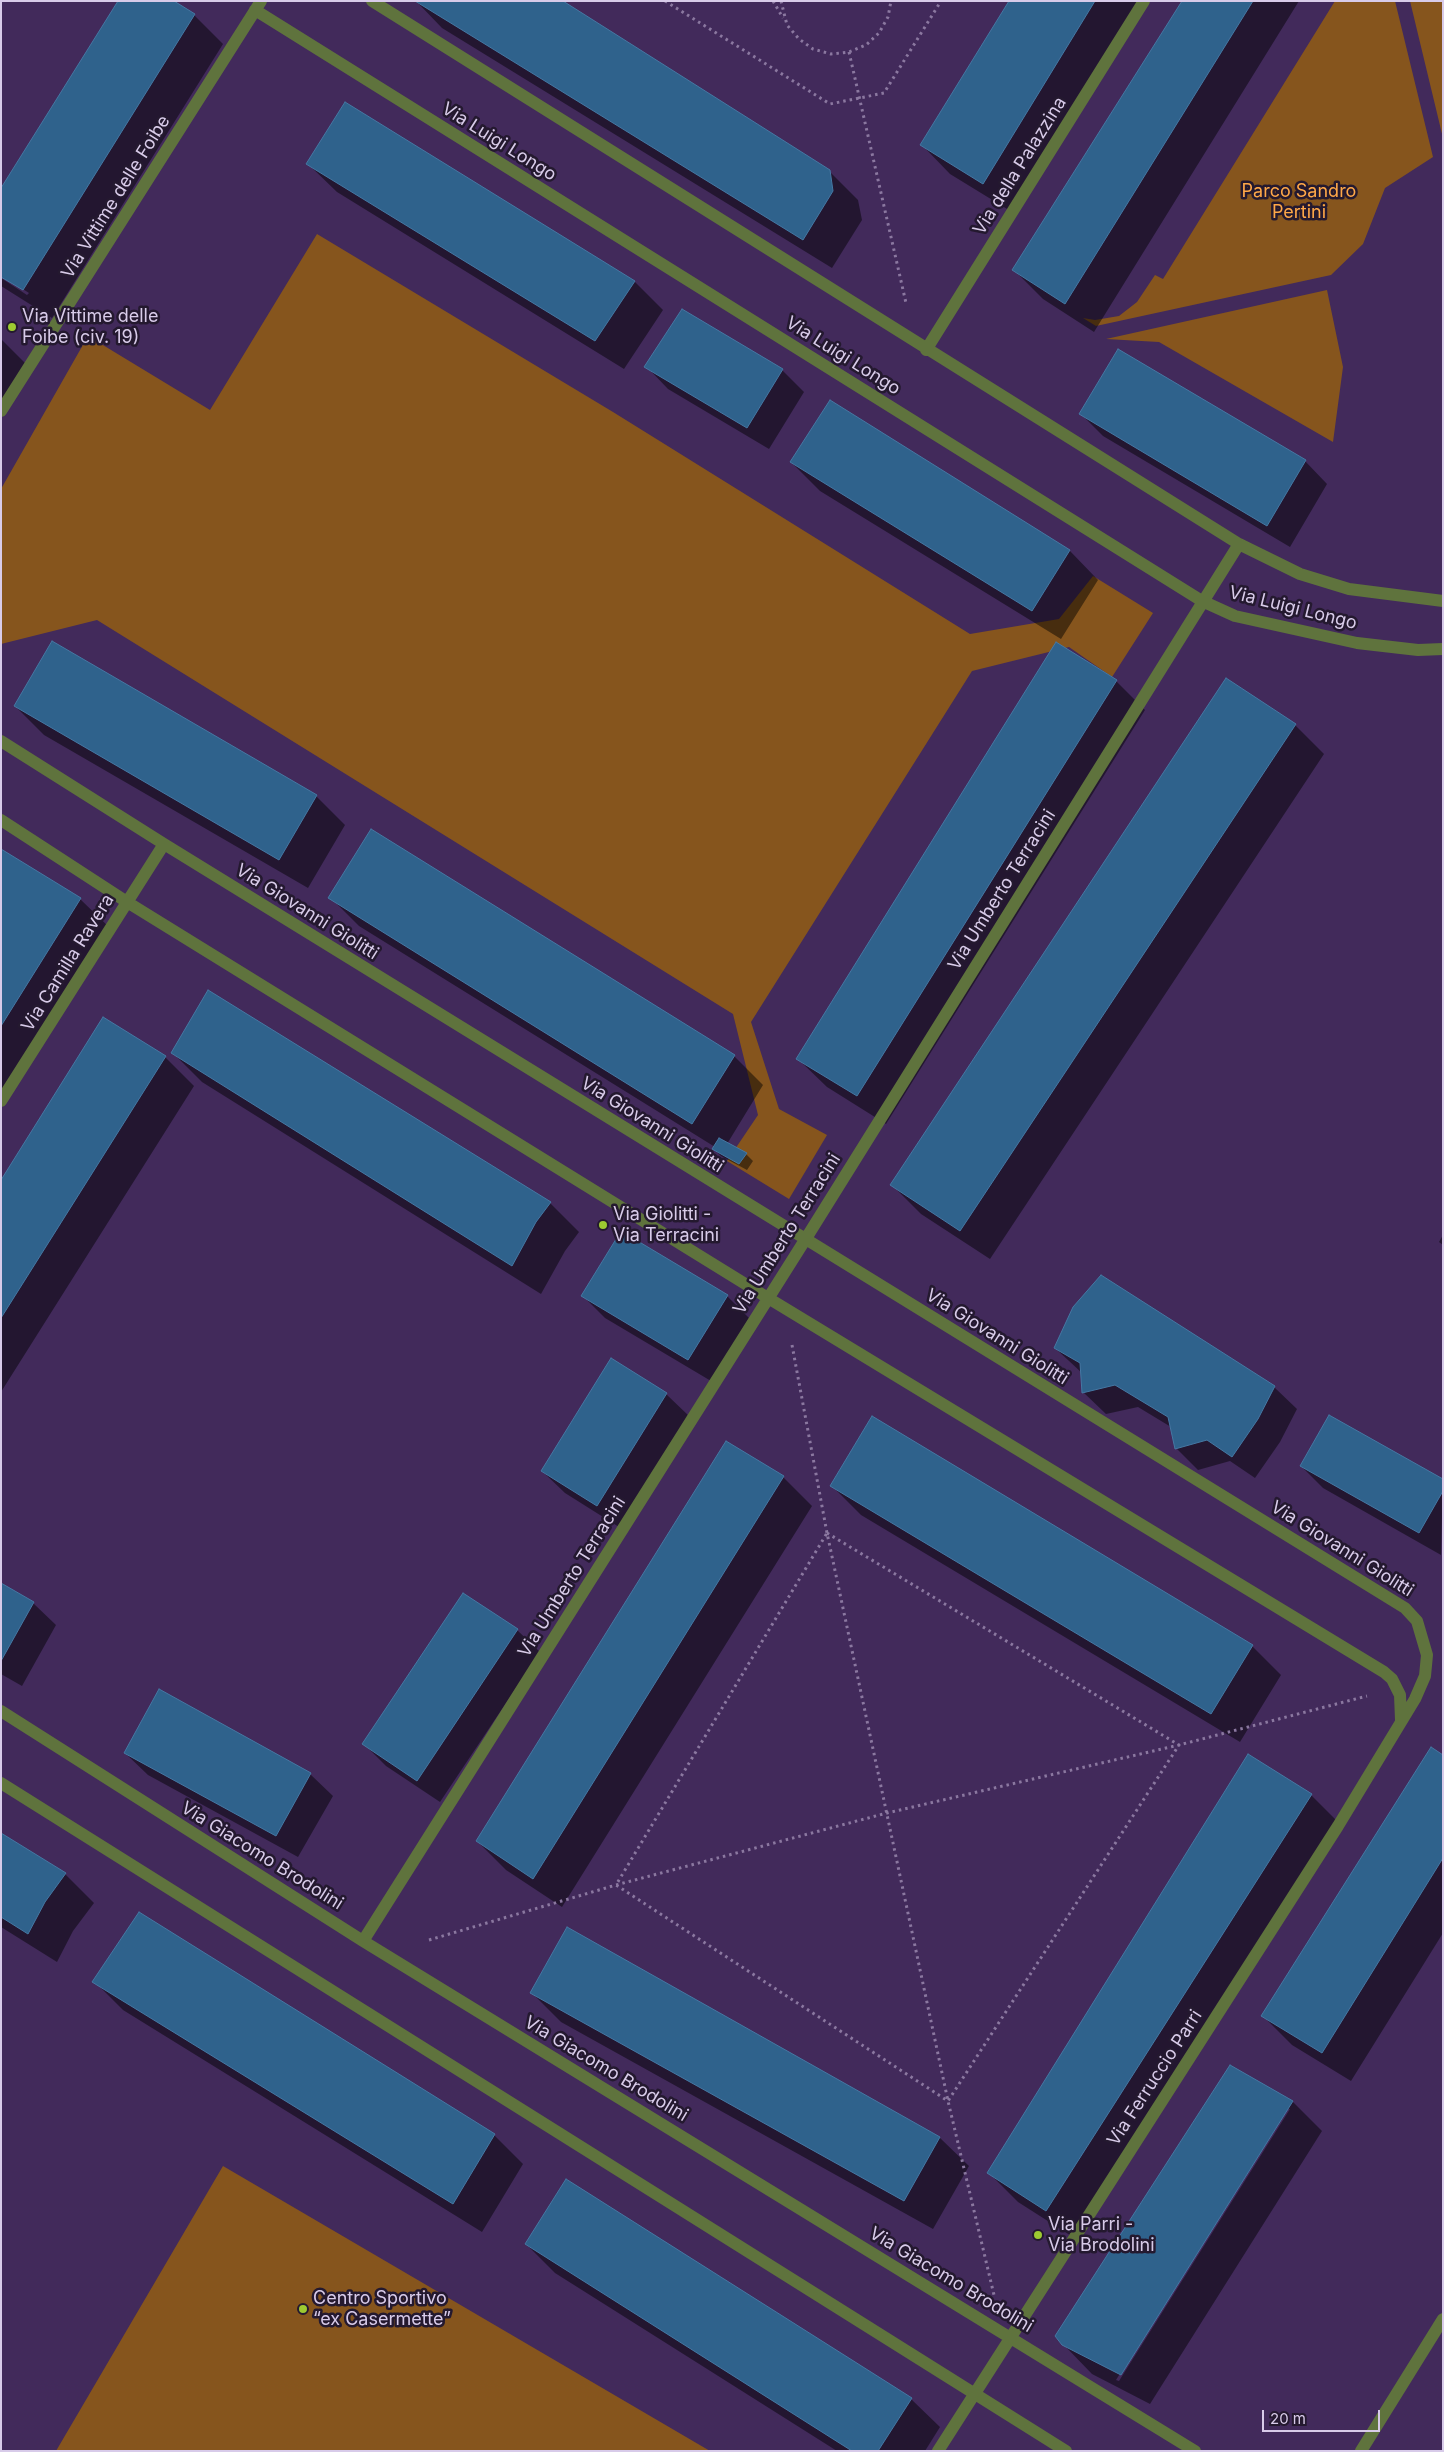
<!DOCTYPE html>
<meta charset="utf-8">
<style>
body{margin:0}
#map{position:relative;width:1444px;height:2452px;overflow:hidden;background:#422a5b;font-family:Inter,sans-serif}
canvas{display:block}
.frame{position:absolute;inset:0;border:2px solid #d8cbe9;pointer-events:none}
.scale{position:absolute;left:1262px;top:2410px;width:118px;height:22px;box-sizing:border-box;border:2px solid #d8cbe9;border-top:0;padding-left:6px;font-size:15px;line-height:18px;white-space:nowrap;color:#d8cbe9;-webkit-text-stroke:4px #24192f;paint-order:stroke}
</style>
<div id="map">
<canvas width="1444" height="2452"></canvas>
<div class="frame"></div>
<div class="scale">20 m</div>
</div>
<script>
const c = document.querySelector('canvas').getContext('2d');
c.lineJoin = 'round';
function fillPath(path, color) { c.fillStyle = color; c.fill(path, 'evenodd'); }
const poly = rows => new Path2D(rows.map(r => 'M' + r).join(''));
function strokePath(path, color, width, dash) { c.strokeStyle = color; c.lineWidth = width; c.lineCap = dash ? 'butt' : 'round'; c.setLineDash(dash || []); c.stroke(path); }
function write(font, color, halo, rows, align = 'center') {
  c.font = font + ' Inter,sans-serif'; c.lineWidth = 5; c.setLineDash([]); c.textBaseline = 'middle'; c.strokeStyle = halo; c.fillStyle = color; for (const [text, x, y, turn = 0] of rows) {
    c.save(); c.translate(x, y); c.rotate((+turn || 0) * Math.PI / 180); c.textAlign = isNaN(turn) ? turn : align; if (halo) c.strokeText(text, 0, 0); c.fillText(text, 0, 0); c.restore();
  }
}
fillPath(poly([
 [1335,1,1395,1,1433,157,1385,188,1363,244,1331,275,1096,326,1083,318,1095,320,1119,316,1137,302,1155,275,1163,279],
 [1410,1,1443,1,1443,138],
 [317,234,613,412,970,634,1059,619,1093,576,1153,613,1112,677,1069,647,972,671,751,1022,779,1109,827,1135,789,1199,727,1161,758,1115,733,1014,97,620,1,644,1,489,88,336,210,410],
 [1327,290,1343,367,1333,442,1159,342,1106,339],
 [223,2166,710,2451,56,2451]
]), '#86551d');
fillPath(poly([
 [416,1,829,171,858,200,862,220,832,268,442,28],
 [1010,1,1142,1,1012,212,950,174,922,145],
 [1184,1,1299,1,1094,332,1043,299,1014,270],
 [194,15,223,44,52,318,1,286,1,278,27,295,29,293,1,275],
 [308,164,634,281,663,310,624,369,337,192],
 [1,339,26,364,1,403],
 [1119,351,1305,461,1327,484,1290,547,1103,436,1081,414],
 [646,366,782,370,804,392,769,449,668,389],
 [830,402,1070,551,1098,580,1061,639,820,491,791,462],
 [1227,680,1295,725,1324,754,990,1259,921,1214,892,1185],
 [1116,681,1145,710,886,1124,827,1087,798,1059],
 [15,706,316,796,345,825,308,888,44,735],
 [372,831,734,1056,763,1085,727,1144,746,1154,753,1161,747,1170,721,1156,714,1149,715,1147,359,926,330,897],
 [1,850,80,899,109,927,1,1102],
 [173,1053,550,1203,579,1232,565,1251,541,1294,202,1082],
 [165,1057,194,1086,1,1392,1,1182],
 [1443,1235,1443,1245,1439,1242],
 [583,1296,727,1296,749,1318,711,1381,605,1318],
 [1055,1348,1274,1387,1297,1409,1280,1442,1255,1478,1230,1461,1198,1470,1176,1448,1171,1427,1138,1407,1106,1414,1083,1392,1082,1373],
 [612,1360,666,1394,689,1416,619,1527,565,1493,542,1471],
 [1301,1466,1443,1480,1441,1555,1323,1488],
 [783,1477,812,1506,562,1907,506,1870,477,1841],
 [832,1486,1252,1646,1281,1675,1240,1742,861,1515],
 [1,1585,33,1603,56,1625,22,1686,1,1674],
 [463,1595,517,1630,540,1652,440,1802,386,1766,364,1744],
 [125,1753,310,1774,333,1796,298,1857,148,1775],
 [1443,1756,1443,1933,1351,2081,1292,2045,1263,2016],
 [1311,1795,1340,1824,1076,2239,1018,2202,989,2173],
 [1,1834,65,1874,94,1903,73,1931,57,1962,1,1927],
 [94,1981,494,2135,523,2164,482,2232,123,2010],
 [532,1993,940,2138,969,2166,933,2229,561,2022],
 [1231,2067,1293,2102,1322,2131,1150,2404,1092,2374,1063,2344],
 [1287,2109,1290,2109,1119,2381,1116,2380],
 [526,2244,911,2399,940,2427,925,2451,837,2451,555,2273]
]), '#0007');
const building = poly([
 [118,1,174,1,195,14,23,290,1,277,1,188,118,1],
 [415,1,563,1,830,170,833,191,803,240,415,1],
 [1009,1,1095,1,983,184,920,145,1009,1],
 [1182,1,1253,1,1065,304,1012,270,1182,1],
 [345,102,635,281,595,341,306,164,345,102],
 [682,309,783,369,747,428,644,367,682,309],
 [1118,349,1306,460,1267,526,1079,414,1118,349],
 [830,400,1070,550,1032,611,790,462,830,400],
 [52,641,317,795,279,860,14,706,52,641],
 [1056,642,1117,680,857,1096,796,1059,1056,642],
 [1226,678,1296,724,960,1231,890,1185,1226,678],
 [371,829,735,1055,692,1124,328,898,371,829],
 [1,849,81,898,1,1026,1,849],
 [208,990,551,1202,536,1222,512,1266,171,1053,208,990],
 [103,1017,166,1056,1,1318,1,1180,103,1017],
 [719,1138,747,1153,739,1164,712,1149,719,1138],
 [621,1231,728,1295,688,1360,581,1296,621,1231],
 [1101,1275,1275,1386,1258,1419,1232,1457,1207,1440,1175,1449,1168,1417,1115,1385,1082,1393,1080,1363,1054,1348,1073,1307,1101,1275],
 [611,1358,667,1393,597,1506,541,1471,611,1358],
 [1329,1415,1443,1479,1443,1491,1419,1533,1300,1466,1329,1415],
 [872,1416,1253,1645,1211,1714,830,1486,872,1416],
 [726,1441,784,1476,533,1879,476,1841,726,1441],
 [1,1583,34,1602,1,1661,1,1583],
 [463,1593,518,1629,417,1781,362,1744,463,1593],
 [159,1689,311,1773,276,1836,124,1753,159,1689],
 [1431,1747,1443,1755,1443,1858,1322,2053,1261,2016,1431,1747],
 [1248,1754,1312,1794,1046,2211,987,2173,1248,1754],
 [1,1833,66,1873,45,1902,28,1934,1,1917,1,1833],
 [139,1912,495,2134,453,2204,92,1982,139,1912],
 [567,1927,940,2137,904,2201,530,1993,567,1927],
 [1230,2065,1293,2101,1121,2375,1062,2345,1055,2336,1230,2065],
 [566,2179,912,2398,878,2451,852,2451,525,2244,566,2179]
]);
fillPath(building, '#2f628c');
strokePath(building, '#4578a3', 1);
strokePath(poly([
 [665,1,830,104,884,93,941,1],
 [773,1,783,18],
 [781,1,787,25,799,39,813,49,831,54,849,52,866,45,879,33,888,17,891,1],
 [849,52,906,303],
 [792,1345,827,1533,948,2101,994,2295],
 [827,1533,1179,1745,948,2101,616,1885,827,1533],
 [429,1940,616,1885,887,1813,1179,1745,1367,1696]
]), '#8b78a0', 3, [2.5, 4]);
strokePath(poly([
 [372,1,1239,544,1300,574,1349,589,1443,601],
 [255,10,1202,601,1235,616,1357,643,1418,650,1443,649],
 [926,350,1144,1],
 [1,411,261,1],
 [1,741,164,844,1405,1608,1417,1621,1427,1655,1425,1676,1415,1699,1338,1826,938,2451],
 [1,820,127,902,768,1298,1384,1672,1392,1679,1400,1695,1401,1720],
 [1,1101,164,844],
 [1,1711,363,1941,1195,2451],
 [1,1783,1066,2451],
 [363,1941,805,1240,1239,544],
 [1361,2451,1443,2319]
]), '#5f733d', 12);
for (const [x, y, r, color] of [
 [12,327,5,"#9dca31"],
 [603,1225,5,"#9dca31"],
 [1038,2235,5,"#9dca31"],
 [303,2309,5,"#9dca31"]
]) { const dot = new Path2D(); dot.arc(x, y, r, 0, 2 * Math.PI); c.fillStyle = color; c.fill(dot); strokePath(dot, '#24192f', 2); }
write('18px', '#d8cbe9', '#24192f', [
 ["Via Luigi Longo",499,142,32],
 ["Via della Palazzina",1020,166,-58],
 ["Via Vittime delle Foibe",116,197,-58],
 ["Via Luigi Longo",843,356,32],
 ["Via Luigi Longo",1293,608,14],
 ["Via Umberto Terracini",1002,890,-58],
 ["Via Giovanni Giolitti",307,912,32],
 ["Via Camilla Ravera",68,963,-58],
 ["Via Giovanni Giolitti",652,1125,32],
 ["Via Umberto Terracini",787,1234,-58],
 ["Via Giovanni Giolitti",997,1337,32],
 ["Via Giovanni Giolitti",1342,1549,32],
 ["Via Umberto Terracini",572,1577,-58],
 ["Via Giacomo Brodolini",262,1856,32],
 ["Via Giacomo Brodolini",606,2069,31],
 ["Via Ferruccio Parri",1155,2078,-57],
 ["Via Giacomo Brodolini",951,2280,31]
]);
write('18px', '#ffa848', '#24192f', [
 ["Parco Sandro",1299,192],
 ["Pertini",1299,213]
]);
write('18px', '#d8cbe9', '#24192f', [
 ["Via Vittime delle",22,317],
 ["Foibe (civ. 19)",22,338],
 ["Via Giolitti -",613,1215],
 ["Via Terracini",613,1236],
 ["Via Parri -",1048,2225],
 ["Via Brodolini",1048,2246],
 ["Centro Sportivo",313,2299],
 ["“ex Casermette”",313,2320]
], 'left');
</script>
